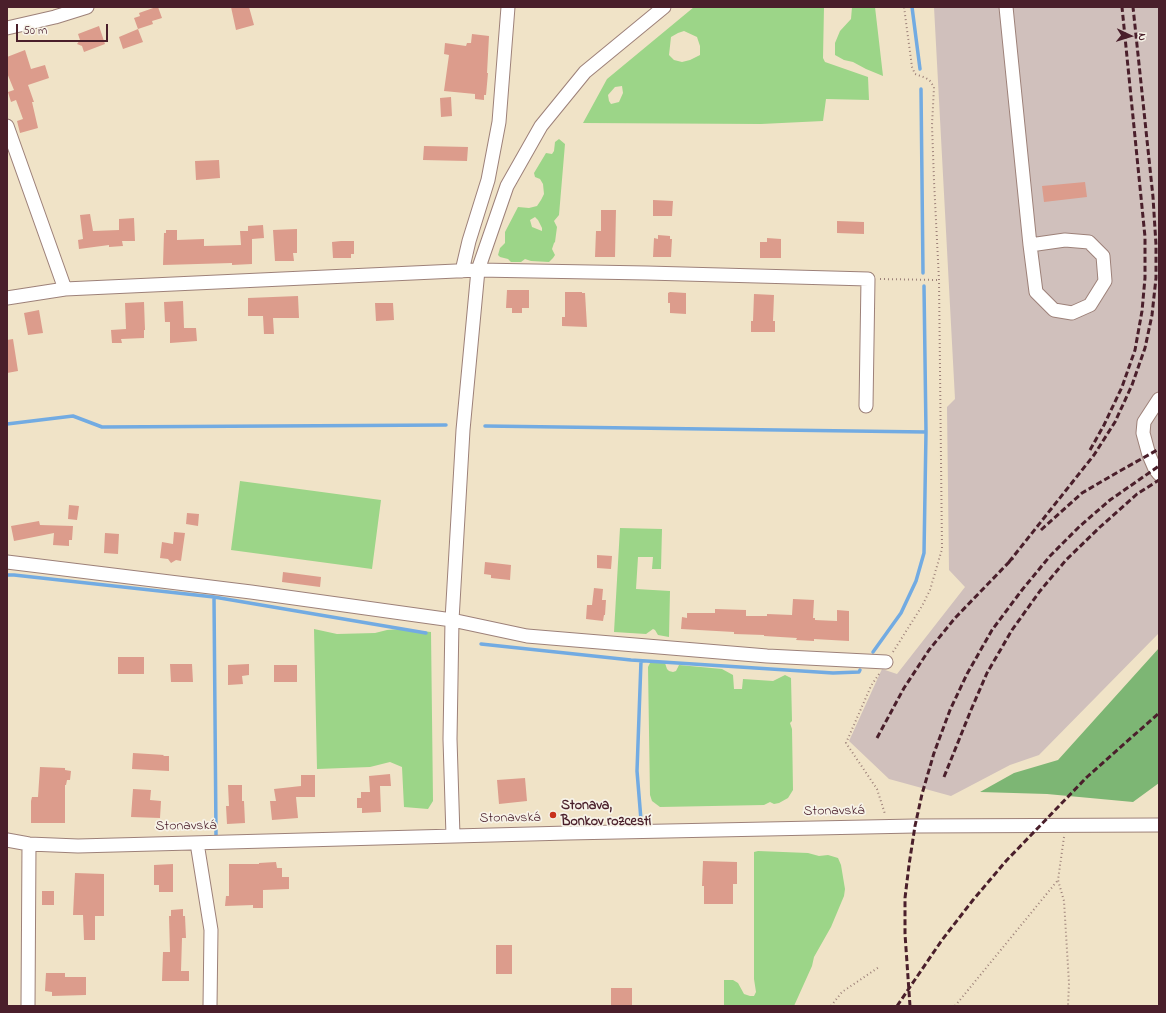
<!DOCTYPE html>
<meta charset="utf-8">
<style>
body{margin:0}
#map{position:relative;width:1166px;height:1013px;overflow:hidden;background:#f0e3c7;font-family:"Indie Flower",sans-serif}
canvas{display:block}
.frame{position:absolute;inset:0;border:8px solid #4a1f2b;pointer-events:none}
.north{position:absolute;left:1110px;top:16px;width:40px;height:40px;-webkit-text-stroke:3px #f7f3e8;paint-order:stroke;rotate:94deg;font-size:11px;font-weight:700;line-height:16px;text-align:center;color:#4a1f2b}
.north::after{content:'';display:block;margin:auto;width:14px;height:18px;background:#4a1f2b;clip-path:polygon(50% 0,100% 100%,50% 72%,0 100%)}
.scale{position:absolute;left:16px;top:24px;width:92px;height:18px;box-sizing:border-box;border:2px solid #4a1f2b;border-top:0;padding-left:5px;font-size:12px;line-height:14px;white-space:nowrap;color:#4a1f2b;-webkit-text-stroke:3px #f7f3e8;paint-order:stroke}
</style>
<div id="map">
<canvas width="1166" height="1013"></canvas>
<div class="frame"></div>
<div class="north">N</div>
<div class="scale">50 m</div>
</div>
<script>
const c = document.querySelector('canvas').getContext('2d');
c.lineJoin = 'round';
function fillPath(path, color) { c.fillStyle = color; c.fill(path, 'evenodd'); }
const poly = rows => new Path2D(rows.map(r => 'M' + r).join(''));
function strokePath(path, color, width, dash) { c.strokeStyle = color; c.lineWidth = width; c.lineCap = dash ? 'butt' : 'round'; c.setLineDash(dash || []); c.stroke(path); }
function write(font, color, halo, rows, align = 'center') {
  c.font = font + ' "Indie Flower",sans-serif'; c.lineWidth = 3.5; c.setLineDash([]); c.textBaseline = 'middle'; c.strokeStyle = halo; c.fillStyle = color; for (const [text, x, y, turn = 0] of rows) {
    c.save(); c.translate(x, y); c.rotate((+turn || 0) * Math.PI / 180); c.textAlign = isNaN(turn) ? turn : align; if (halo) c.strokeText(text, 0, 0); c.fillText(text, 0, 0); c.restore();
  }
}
fillPath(poly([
 [934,7,1159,7,1159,633,1039,755,1010,765,951,796,889,779,849,741,882,669,897,674,965,587,949,570,947,407,955,399]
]), '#d0c0bc');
fillPath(poly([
 [694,7,824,7,823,58,825,62,868,77,869,100,826,99,823,121,761,124,583,123,607,79],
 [684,31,697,37,700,46,700,55,690,60,682,62,674,60,669,55,671,37,678,33],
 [622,86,623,93,619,102,611,104,609,101,608,95,615,87],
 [852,7,875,7,883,76,866,69,853,62,844,60,835,55,835,43,840,31,851,19],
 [559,139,565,144,559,215,554,221,557,227,555,242,554,243,552,249,555,255,553,258,549,262,531,261,525,259,521,262,511,262,508,259,500,257,498,255,500,248,505,243,505,232,518,207,529,208,537,206,541,200,544,194,543,184,540,179,535,177,534,173,546,153,552,154,554,151,555,142],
 [535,217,538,220,542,228,542,231,532,227,530,220],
 [240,481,381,500,372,569,231,550],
 [620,528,662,529,661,569,652,569,653,557,638,557,636,589,670,591,669,637,658,635,655,630,653,629,646,634,614,632],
 [314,629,337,634,375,633,387,630,400,629,431,632,433,801,428,809,404,807,402,767,390,762,370,767,317,769],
 [656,662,665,663,667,669,669,671,673,672,676,671,679,665,722,669,733,675,734,689,742,689,743,679,773,681,785,675,791,678,792,721,790,723,792,729,793,790,788,798,779,803,774,804,770,802,764,805,660,807,652,801,650,795,648,667,650,663],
 [758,851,808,853,819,856,828,855,838,858,841,865,845,889,844,896,831,927,814,957,812,966,794,1006,724,1006,724,980,733,980,738,983,744,994,750,996,754,996,756,992,754,979,754,852]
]), '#9cd588');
fillPath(poly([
 [1159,648,1159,783,1133,802,1047,794,980,792,1014,773,1058,760]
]), '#7db674');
strokePath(poly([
 [912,7,920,69],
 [921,89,923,273],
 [7,424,73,416,102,427,446,425],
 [485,426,926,432],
 [7,575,14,575,214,597,426,633],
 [214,597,216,835],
 [481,644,631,660,833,673,859,672,860,670],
 [873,652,901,613,916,581,924,553,926,432,924,286],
 [641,661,637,771,641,820]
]), '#72abe2', 3.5);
fillPath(poly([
 [156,7,158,7,162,18,152,21,153,24,138,29,134,18,140,16,139,13],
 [231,7,249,7,254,25,236,30],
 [99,26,105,44,84,52,82,46,77,44,80,40,78,34],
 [138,29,143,42,123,49,119,37],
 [472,34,489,36,487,73,488,73,486,95,484,95,484,100,475,99,475,94,444,91,449,55,444,54,445,43,466,46,467,43,471,43],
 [25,50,31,69,45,65,49,78,28,85,34,102,32,102,38,128,20,133,17,121,23,119,16,100,11,102,8,92,14,90,7,73,7,57],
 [451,97,452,116,441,117,440,98],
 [424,146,468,147,467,161,423,160],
 [219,160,220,178,196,180,195,161],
 [1085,182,1087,197,1044,202,1042,186],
 [653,200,673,201,672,216,653,216],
 [601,210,616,210,615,257,595,257,596,231,601,231],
 [90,214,93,231,119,230,119,219,134,218,135,241,122,241,123,246,109,247,109,245,79,249,78,240,83,239,80,215],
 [837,221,864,222,864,234,837,233],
 [263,225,264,238,252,239,252,264,232,265,232,263,163,265,164,233,166,233,166,230,177,230,177,240,204,239,204,246,241,245,240,231,248,231,248,226],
 [297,229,297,253,293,253,294,261,275,261,273,230],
 [658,235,670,236,670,239,672,239,671,257,653,257,654,238,658,239],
 [767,238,781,239,781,258,760,258,760,242,767,242],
 [341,241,354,241,354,254,351,254,351,258,333,258,332,242],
 [507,290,529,290,529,308,522,308,522,313,512,313,512,308,506,308],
 [565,292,582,292,582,293,585,293,587,327,562,326,562,317,565,317],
 [670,292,686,293,686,314,670,313,670,303,668,303,668,293],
 [754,294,774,295,773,321,775,321,775,332,751,332,751,321,753,321],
 [298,296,299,318,273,318,274,334,264,334,263,316,248,316,248,298],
 [183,301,184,328,196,328,197,341,170,343,170,322,165,322,164,302],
 [144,302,145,330,144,330,144,338,121,339,122,343,112,343,111,330,126,329,125,303],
 [375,303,393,303,394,320,376,321],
 [39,310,43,333,28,335,24,313],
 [13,339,18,371,7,373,7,340],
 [69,505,79,506,77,520,68,519],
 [187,513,199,514,198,526,186,524],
 [39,521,40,525,73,526,72,540,69,540,69,546,53,545,54,533,14,541,11,526],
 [174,532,185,533,181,561,176,560,171,563,168,559,160,558,162,542,173,544],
 [105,533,119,534,118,554,104,553],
 [597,555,612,556,611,569,597,568],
 [485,562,511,565,510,580,491,578,491,575,484,574],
 [283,572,321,577,320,587,282,582],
 [594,588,603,589,602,600,606,600,605,615,604,615,603,621,586,619,587,605,592,605],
 [793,599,814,600,813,618,815,618,815,620,837,621,837,610,849,611,849,641,814,639,814,641,796,640,797,638,764,636,764,635,734,634,734,632,681,629,682,617,687,618,687,613,715,613,715,609,746,610,746,616,767,616,767,614,792,615],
 [118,657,144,657,144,674,118,674],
 [170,664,192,664,193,682,171,682],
 [249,664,249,675,242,676,243,684,228,685,228,665],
 [274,665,297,665,297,682,274,682],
 [133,753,164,755,163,756,169,756,169,771,132,769],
 [40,767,65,768,65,770,71,771,70,780,67,780,66,785,65,785,65,823,31,823,31,801,32,797,38,797],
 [390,774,391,786,380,786,381,812,362,813,362,808,357,808,357,798,361,798,361,792,370,792,369,776],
 [301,775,315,775,315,797,296,797,298,818,272,820,270,801,276,801,274,789,301,786],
 [525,778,527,801,499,804,497,780],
 [228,785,242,785,242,801,244,801,245,823,227,824,226,806,229,806],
 [133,789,151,790,150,800,161,801,160,818,131,817],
 [703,861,737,862,737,884,733,884,733,904,704,904,704,886,702,886],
 [276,862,277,868,282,868,282,877,289,877,289,889,263,890,263,908,253,908,253,905,225,906,226,896,229,896,229,864,259,864,259,863],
 [173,864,173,892,159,892,159,885,154,885,154,865],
 [75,873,104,874,104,916,95,916,95,940,84,940,83,915,73,915],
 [42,891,54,891,54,905,42,905],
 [183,909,183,916,185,916,186,938,182,938,181,971,189,971,189,981,162,981,163,952,170,952,169,916,171,916,171,910],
 [496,945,512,945,512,974,496,974],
 [46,973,65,973,65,977,86,977,86,995,52,996,52,992,45,991],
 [611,988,632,988,632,1006,611,1006]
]), '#dc9c8c');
const minor = poly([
 [1006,7,1030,245,1036,292,1054,310,1072,313,1090,305,1105,281,1103,256,1089,242,1065,240,1030,245],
 [7,28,55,17,87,7],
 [7,126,65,289],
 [462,271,469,241,488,180,499,122,508,7],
 [7,298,65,289,478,270,647,273,868,279,866,406],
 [1159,399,1144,422,1143,433,1149,455,1155,469,1159,474],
 [7,562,251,592,452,620,527,636,767,656,886,662],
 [453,836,450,739,452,620,463,430,478,270,507,186,541,126,585,72,664,7],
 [7,840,29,844,78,846,568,833,915,826,1159,825],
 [197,843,211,930,210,1006],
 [28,1006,29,844]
]);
strokePath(minor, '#9d8179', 15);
strokePath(poly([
 [880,279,939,280],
 [893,652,922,606,930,590,942,549,939,280,934,181,932,125,934,87,930,81,926,78,915,74,912,67,904,7],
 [879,674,871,686,846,743,877,789,885,814],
 [1064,837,1058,880,1064,901,1069,983,1068,1006],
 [831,1006,842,992,879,967],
 [955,1006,1058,880]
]), '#9d8179', 2, [1, 3]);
strokePath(minor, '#fff', 13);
strokePath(poly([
 [1090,450,1104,425,1122,387,1135,350,1142,311,1145,278,1145,237,1122,7],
 [1041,530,1082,493,1118,472,1159,449],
 [1009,562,1094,455,1115,422,1132,385,1145,348,1152,315,1156,278,1156,245,1153,197,1133,7],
 [877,738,904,688,929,650,955,618,1013,558],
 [944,777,971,710,987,673,1012,630,1040,591,1066,560,1100,527,1137,494,1159,480],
 [897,1006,942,940,973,900,1006,861,1087,777,1159,713],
 [910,1006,905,934,905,898,909,865,915,826,922,794,934,753,950,710,967,674,992,630,1022,590,1050,556,1080,526,1110,500,1159,466]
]), '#4a1f2b', 3, [6, 3]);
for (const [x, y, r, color] of [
 [553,815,4,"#c8321e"]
]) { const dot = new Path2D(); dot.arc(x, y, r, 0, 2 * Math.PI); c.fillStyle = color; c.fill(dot); strokePath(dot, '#f7f3e8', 1.5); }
write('bold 14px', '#4a1f2b', '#f7f3e8', [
 ["Stonava,",561,807],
 ["Bonkov rozcestí",561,823]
], 'left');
write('14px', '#4a1f2b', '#f7f3e8', [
 ["Stonavská",834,812,-1],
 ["Stonavská",510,819,-1],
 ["Stonavská",186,827,-1]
]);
</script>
